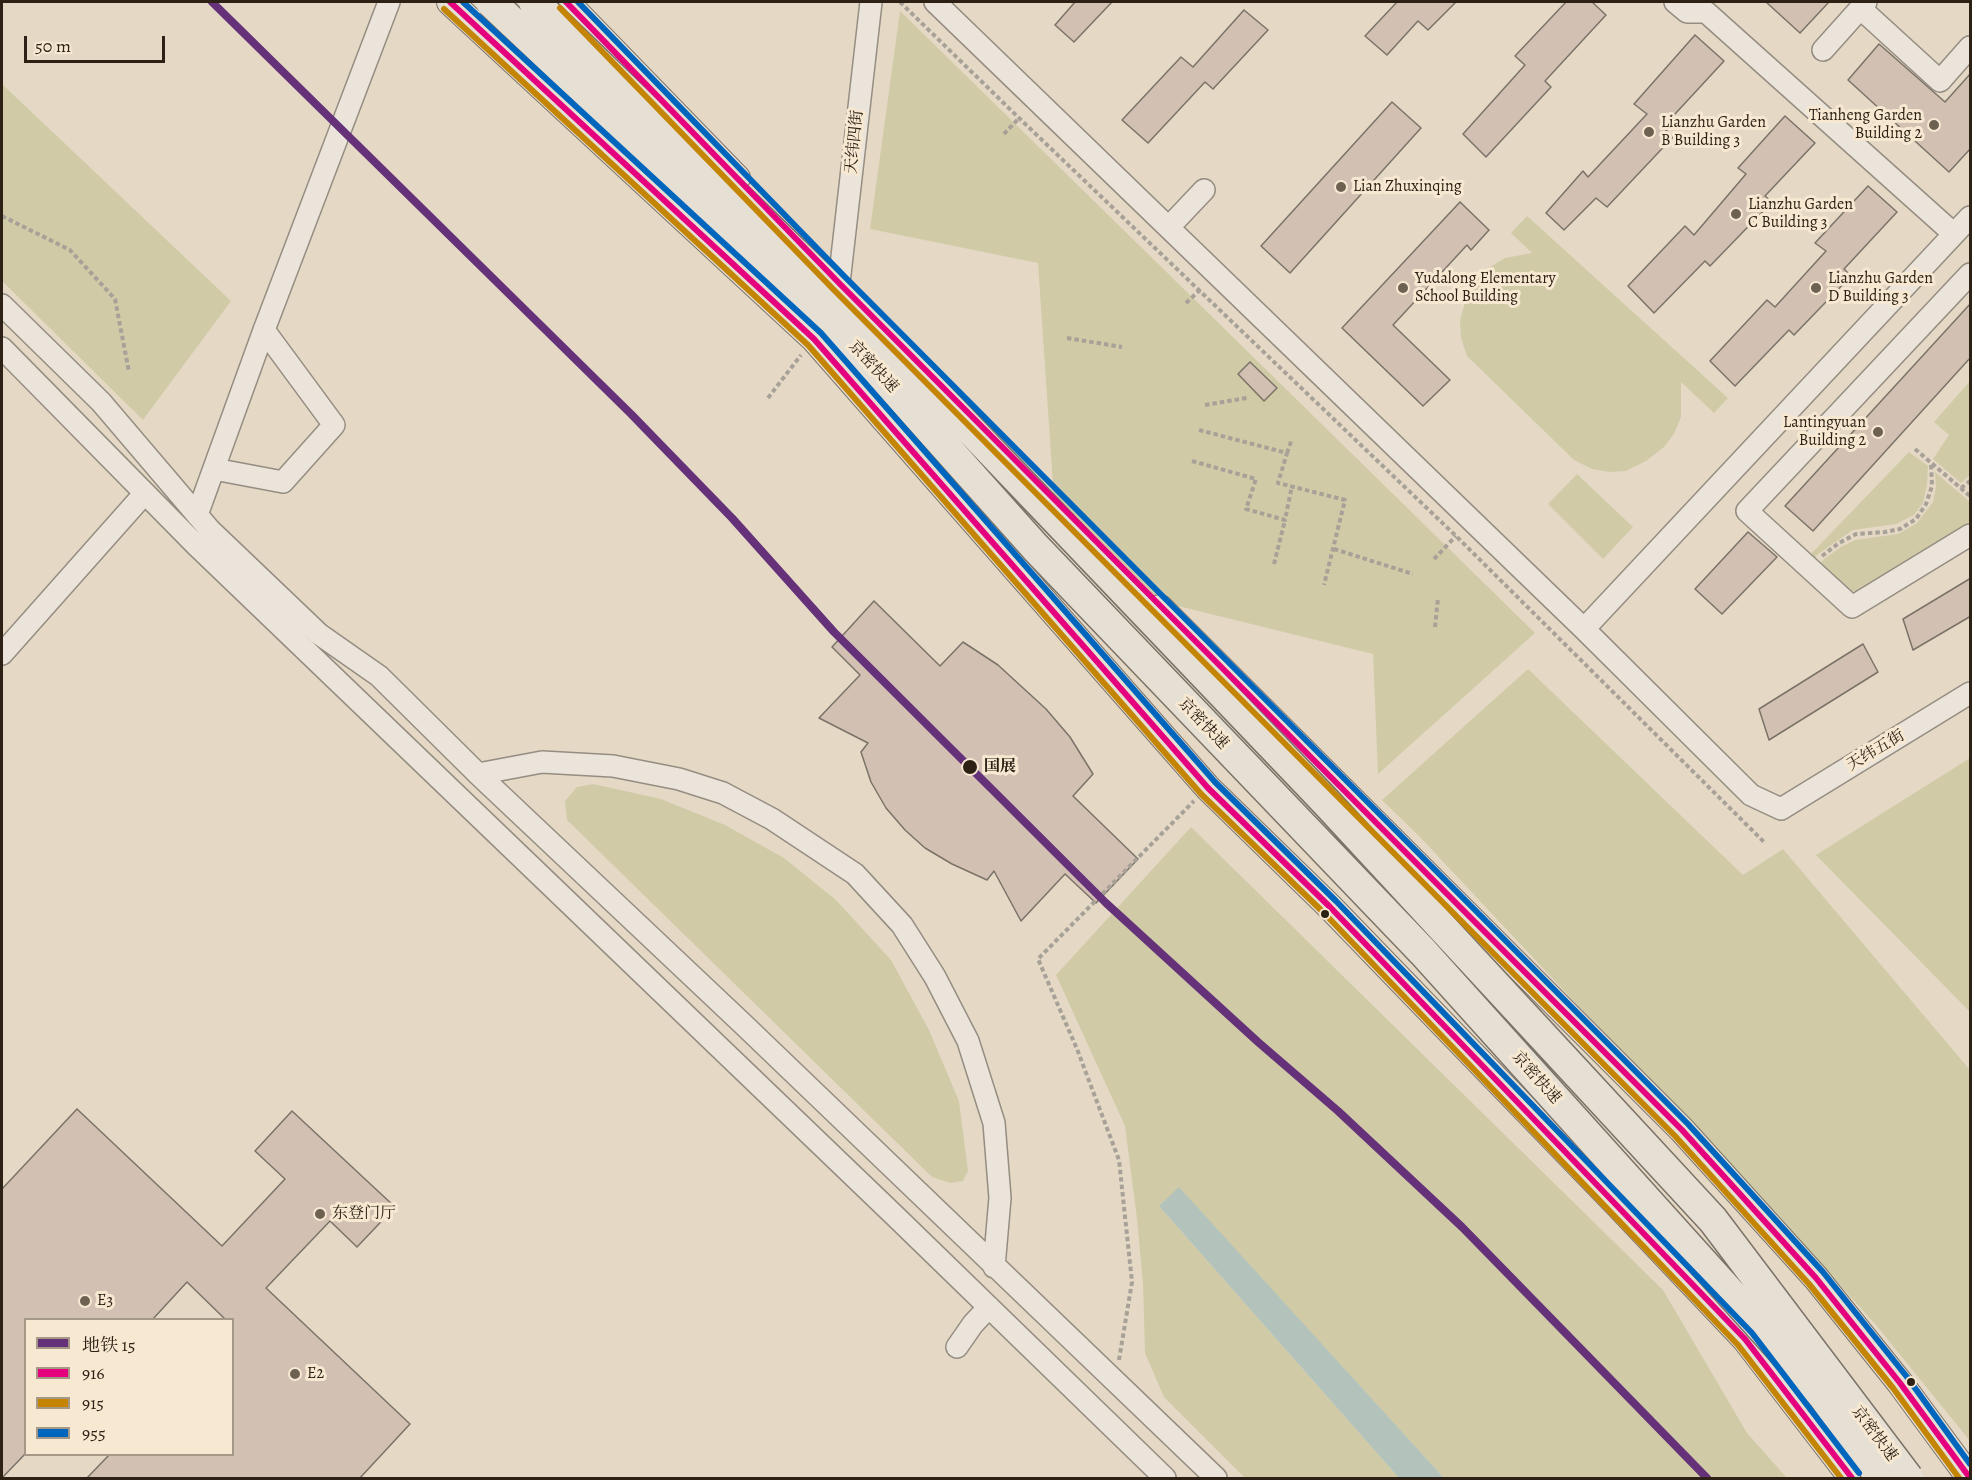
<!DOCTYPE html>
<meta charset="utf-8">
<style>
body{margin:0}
#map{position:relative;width:1972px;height:1480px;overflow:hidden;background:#e5d9c6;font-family:Alegreya,"Noto Serif SC",serif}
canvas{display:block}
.frame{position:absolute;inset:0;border:3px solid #2c2114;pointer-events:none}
.legend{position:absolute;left:24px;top:1318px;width:210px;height:138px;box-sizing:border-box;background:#f7e8d2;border:2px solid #a69886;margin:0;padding:8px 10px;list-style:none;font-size:18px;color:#2c2114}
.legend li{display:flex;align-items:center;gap:12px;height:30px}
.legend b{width:30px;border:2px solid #a69886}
.scale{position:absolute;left:24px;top:36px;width:141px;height:27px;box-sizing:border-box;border:3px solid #2c2114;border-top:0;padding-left:8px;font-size:18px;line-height:21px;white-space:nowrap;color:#2c2114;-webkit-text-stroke:4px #f7e8d2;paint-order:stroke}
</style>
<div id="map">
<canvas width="1972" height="1480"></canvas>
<div class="frame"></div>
<ul class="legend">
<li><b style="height:8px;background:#653279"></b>地铁 15</li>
<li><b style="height:8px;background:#e5007d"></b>916</li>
<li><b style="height:8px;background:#c48505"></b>915</li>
<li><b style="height:8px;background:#0065bd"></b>955</li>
</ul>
<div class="scale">50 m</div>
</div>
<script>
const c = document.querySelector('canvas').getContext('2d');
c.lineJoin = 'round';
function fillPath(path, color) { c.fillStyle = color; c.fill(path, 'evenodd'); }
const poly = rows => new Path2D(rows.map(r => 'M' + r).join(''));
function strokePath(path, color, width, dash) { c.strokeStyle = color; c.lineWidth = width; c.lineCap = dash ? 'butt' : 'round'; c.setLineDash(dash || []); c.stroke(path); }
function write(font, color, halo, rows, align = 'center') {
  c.font = font + ' Alegreya,"Noto Serif SC",serif'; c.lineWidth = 6; c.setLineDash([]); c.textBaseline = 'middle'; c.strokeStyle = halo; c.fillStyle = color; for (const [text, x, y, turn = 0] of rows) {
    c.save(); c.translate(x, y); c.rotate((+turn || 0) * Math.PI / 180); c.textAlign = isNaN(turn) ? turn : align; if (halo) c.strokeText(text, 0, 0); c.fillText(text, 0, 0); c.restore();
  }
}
fillPath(poly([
 [900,11,1535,633,1378,774,1373,654,1117,591,1056,529,1038,263,870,229],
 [2,84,231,301,143,420,2,281],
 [1527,216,1728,398,1714,413,1681,382,1681,417,1674,434,1664,447,1646,461,1626,471,1609,472,1592,469,1574,460,1467,356,1461,338,1460,320,1466,299,1476,278,1490,267,1505,258,1532,253,1511,233],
 [1970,381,1970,475,1961,483,1933,459,1949,435,1934,422],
 [1909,452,1928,466,1927,485,1923,503,1914,515,1896,524,1853,530,1818,554,1813,560,1808,557],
 [1935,472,1970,502,1970,522,1871,587,1846,593,1818,567,1824,559,1841,547,1855,540,1898,534,1917,523,1933,502,1936,487],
 [1577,474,1633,527,1603,559,1548,504],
 [1528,669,1743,875,1783,849,1970,1070,1970,1441,1876,1325,1838,1283,1419,836,1382,800],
 [1970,758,1970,1012,1816,855],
 [593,784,661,799,725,825,784,858,836,900,891,960,929,1030,959,1101,968,1171,963,1181,950,1183,932,1177,567,820,565,801,577,787],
 [1191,827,1663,1290,1747,1433,1787,1478,1444,1478,1179,1188,1159,1206,1399,1478,1245,1478,1164,1397,1145,1353,1143,1284,1137,1219,1125,1126,1056,975]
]), '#d0cba6');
fillPath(poly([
 [1179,1187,1444,1478,1399,1478,1159,1206]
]), '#b3c3bc');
const building = poly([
 [1075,2,1112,2,1074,42,1055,25,1075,2],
 [1397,2,1456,2,1428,30,1418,21,1387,55,1365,36,1397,2],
 [1566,2,1592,2,1606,15,1545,81,1551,87,1486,157,1463,134,1525,65,1515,56,1566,2],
 [1766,2,1829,2,1800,33,1766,2],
 [1244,10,1268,30,1213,89,1205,82,1148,143,1122,120,1181,57,1193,67,1244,10],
 [1695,35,1724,61,1663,127,1673,137,1607,207,1596,198,1564,230,1546,213,1583,171,1588,177,1647,114,1634,104,1695,35],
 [1879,44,1945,102,1971,73,1971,148,1949,172,1848,80,1879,44],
 [1392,102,1421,128,1290,273,1261,246,1392,102],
 [1785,116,1815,143,1765,196,1772,202,1710,266,1705,261,1654,313,1628,286,1685,226,1694,235,1746,174,1738,168,1785,116],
 [1868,186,1897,212,1844,269,1851,276,1794,335,1789,330,1735,386,1710,361,1767,300,1775,307,1826,251,1815,243,1868,186],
 [1460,202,1489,230,1471,250,1467,245,1393,325,1450,380,1423,406,1342,328,1460,202],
 [1971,303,1971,357,1813,531,1785,506,1971,303],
 [1250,362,1277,388,1264,401,1238,374,1250,362],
 [1748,532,1777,557,1722,614,1695,589,1748,532],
 [1971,578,1971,616,1913,650,1903,619,1971,578],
 [874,601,940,666,963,642,998,665,1046,709,1070,737,1093,774,1073,796,1138,859,1096,903,1065,874,1021,921,994,871,987,880,952,864,925,848,905,830,886,808,871,782,861,752,868,743,819,718,860,675,832,647,874,601],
 [1863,644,1878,672,1769,740,1759,709,1863,644],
 [77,1109,222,1246,285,1179,255,1151,292,1111,395,1207,357,1247,330,1221,266,1288,410,1424,359,1479,86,1479,109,1455,232,1455,232,1320,226,1320,187,1282,152,1320,26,1320,26,1453,2,1478,2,1189,77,1109]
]);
fillPath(building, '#d2c0b3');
strokePath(building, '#7b7368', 1.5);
const minor = poly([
 [935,2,1584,629,1751,795,1781,809,1970,693],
 [1675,2,1687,12,1706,12,1954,234],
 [1860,8,1940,81,1970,47],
 [1823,50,1866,2],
 [1169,227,1204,190],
 [1970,274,1747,511,1852,607,1970,535],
 [839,283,871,2],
 [2,305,101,402,210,530,319,634,379,676,478,774,744,1025,1216,1478],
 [2,348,196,545,893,1214,1165,1478],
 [214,469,283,482,334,425,264,330],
 [197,515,264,330,389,2],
 [1584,629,1970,217],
 [2,654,145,493],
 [478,774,542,762,613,766,679,779,723,793,772,819,855,874,902,925,935,977,968,1041,994,1123,1000,1198,994,1267],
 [957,1347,973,1324,989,1307]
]);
const major = poly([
 [450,2,814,339,1208,788,1330,907,1617,1204,1745,1339,1852,1478],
 [566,2,737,178],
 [1160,608,1682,1130,1816,1278,1900,1383,1970,1478]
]);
strokePath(minor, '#958d81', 24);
strokePath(major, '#7b7368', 28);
strokePath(poly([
 [900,2,1019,118,1456,536,1765,843],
 [1004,134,1019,118],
 [2,216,70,250,115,299,129,372],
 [1186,303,1200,290],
 [1067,338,1122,347],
 [768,398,801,355],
 [1205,405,1247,398],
 [1199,430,1287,453,1278,483,1345,500,1324,585],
 [1915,449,1970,496],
 [1287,453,1292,439],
 [1192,461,1256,479,1246,509,1285,520,1292,486],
 [1961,488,1970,481],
 [1334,549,1413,574],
 [1822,556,1839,543,1856,534,1885,532,1900,529,1916,519,1926,504,1932,486,1931,463],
 [1434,559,1456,536],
 [1274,564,1285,520],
 [1435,627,1438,598],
 [1119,1360,1132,1282,1119,1160,1077,1049,1038,959,1194,801]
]), '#a7a198', 4, [4.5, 3]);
strokePath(minor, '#eae4da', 21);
strokePath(major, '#e6dfd4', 26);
const highwayBridge = poly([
 [491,2,859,350,1036,548,1423,952,1824,1397,1881,1478],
 [534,2,877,332,1326,802,1713,1220,1908,1478]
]);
strokePath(highwayBridge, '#7b7368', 33, []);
strokePath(highwayBridge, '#e6dfd4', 30);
strokePath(poly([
 [450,2,814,339,1208,788,1330,907,1745,1339,1852,1478],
 [566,2,839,283,1682,1130,1816,1278,1900,1383,1970,1478]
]), '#e5007d', 6);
strokePath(poly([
 [560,8,833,289,1675,1136,1809,1284,1893,1388,1959,1478],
 [444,9,808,345,1201,794,1324,913,1738,1345,1841,1478]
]), '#c48505', 6);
strokePath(poly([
 [463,2,821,333,1215,782,1336,901,1752,1333,1859,1473],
 [578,2,845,277,1688,1124,1823,1272,1907,1377,1970,1464]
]), '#0065bd', 6);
strokePath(poly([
 [212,2,631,414,732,518,834,632,1106,903,1258,1042,1338,1111,1462,1227,1707,1478]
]), '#653279', 8);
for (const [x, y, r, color] of [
 [1934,125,6,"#6d6152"],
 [1649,132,6,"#6d6152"],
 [1341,187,6,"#6d6152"],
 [1736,214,6,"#6d6152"],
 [1403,288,6,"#6d6152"],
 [1816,288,6,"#6d6152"],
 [1878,432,6,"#6d6152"],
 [970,767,8,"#2c2114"],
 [1325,914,5,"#2c2114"],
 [320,1214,6,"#6d6152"],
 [85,1301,6,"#6d6152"],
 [295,1374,6,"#6d6152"],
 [1911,1382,5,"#2c2114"]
]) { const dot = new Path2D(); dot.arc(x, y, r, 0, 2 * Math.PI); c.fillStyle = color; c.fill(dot); strokePath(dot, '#f7e8d2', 2); }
write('16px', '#2c2114', '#f7e8d2', [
 ["Tianheng Garden",1922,116,"right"],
 ["Building 2",1922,134,"right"],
 ["Lianzhu Garden",1661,123],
 ["B Building 3",1661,141],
 ["Lian Zhuxinqing",1353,187],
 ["Lianzhu Garden",1748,205],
 ["C Building 3",1748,223],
 ["Yudalong Elementary",1415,279],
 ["School Building",1415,297],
 ["Lianzhu Garden",1828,279],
 ["D Building 3",1828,297],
 ["Lantingyuan",1866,423,"right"],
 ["Building 2",1866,441,"right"],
 ["东登门厅",332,1214],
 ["E3",97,1301],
 ["E2",307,1374]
], 'left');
write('16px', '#2c2114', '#f7e8d2', [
 ["天纬四街",855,142,-84],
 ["京密快速",873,367,47],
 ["京密快速",1203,724,46],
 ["天纬五街",1876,751,-31],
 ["京密快速",1536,1078,48],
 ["京密快速",1874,1434,53]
]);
write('bold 16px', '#2c2114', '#f7e8d2', [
 ["国展",984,767]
], 'left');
</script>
